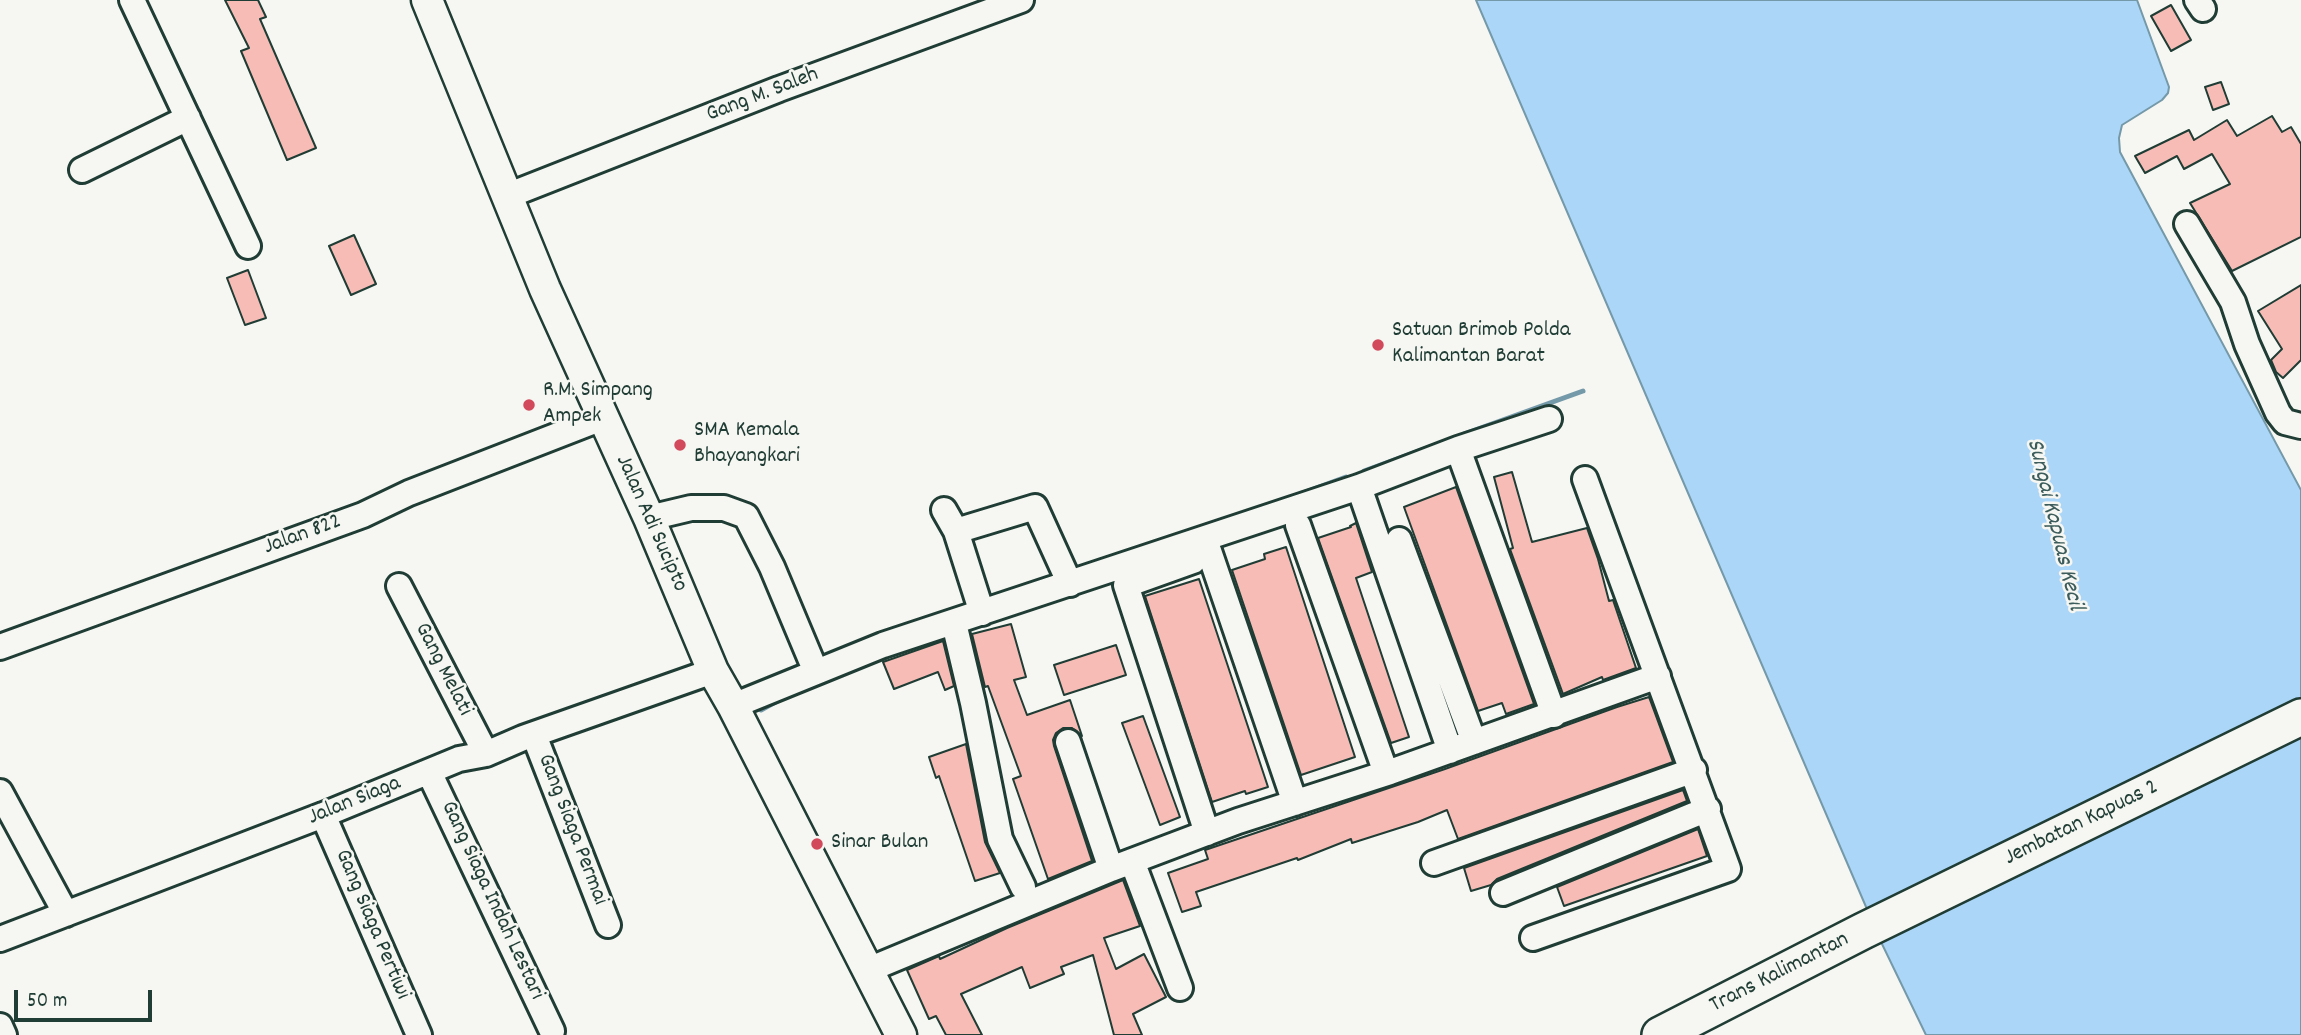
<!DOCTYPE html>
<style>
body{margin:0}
#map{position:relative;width:2301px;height:1035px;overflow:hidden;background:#f6f6f2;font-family:Dekko,sans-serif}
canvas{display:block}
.scale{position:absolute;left:14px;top:990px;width:138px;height:32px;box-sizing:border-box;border:4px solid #1f3d34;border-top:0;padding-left:9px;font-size:21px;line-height:24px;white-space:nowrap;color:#1f3d34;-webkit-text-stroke:5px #f6f6f2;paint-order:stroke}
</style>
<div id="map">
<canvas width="2301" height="1035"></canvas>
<div class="scale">50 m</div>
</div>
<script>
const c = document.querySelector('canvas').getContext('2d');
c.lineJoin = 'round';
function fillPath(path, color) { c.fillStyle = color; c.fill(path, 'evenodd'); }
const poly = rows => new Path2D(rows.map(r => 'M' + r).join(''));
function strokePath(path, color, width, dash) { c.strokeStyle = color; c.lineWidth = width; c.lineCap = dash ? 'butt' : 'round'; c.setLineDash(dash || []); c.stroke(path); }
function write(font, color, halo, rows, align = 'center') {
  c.font = font + ' Dekko,sans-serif'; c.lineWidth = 5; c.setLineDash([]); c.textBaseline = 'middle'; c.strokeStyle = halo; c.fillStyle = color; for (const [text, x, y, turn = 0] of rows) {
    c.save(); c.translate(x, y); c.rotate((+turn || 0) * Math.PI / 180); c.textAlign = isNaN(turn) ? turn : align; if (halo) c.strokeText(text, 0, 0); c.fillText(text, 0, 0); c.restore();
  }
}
const water = poly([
 [1476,0,2137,0,2169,87,2168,93,2162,100,2122,125,2119,138,2120,152,2301,490,2301,1035,1926,1035,1882,944,1476,0]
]);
fillPath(water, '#acd6f7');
strokePath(water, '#7499a9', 2);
strokePath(poly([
 [1464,434,1583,391],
 [1364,471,1435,445],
 [1300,494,1346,477],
 [761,710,779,700]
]), '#7499a9', 5);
const building = poly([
 [225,0,258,0,266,17,260,19,316,148,287,160,241,51,249,48,225,0],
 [2171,5,2191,40,2171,51,2151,16,2171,5],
 [2221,82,2229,104,2213,110,2205,87,2221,82],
 [2272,116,2282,132,2291,127,2301,144,2301,237,2232,271,2190,203,2230,184,2212,154,2184,169,2177,156,2145,173,2135,156,2189,130,2194,140,2227,120,2237,136,2272,116],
 [354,235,376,284,351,295,329,246,354,235],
 [248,270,266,318,245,325,227,278,248,270],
 [2301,285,2301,360,2283,378,2276,372,2271,360,2282,349,2258,311,2301,285],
 [1512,472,1532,542,1587,528,1598,559,1609,601,1613,600,1636,668,1603,680,1602,677,1563,694,1510,549,1513,548,1494,477,1512,472],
 [1456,487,1534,704,1506,714,1502,703,1478,711,1404,507,1456,487],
 [1356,523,1372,572,1356,578,1409,737,1391,743,1318,538,1351,527,1350,526,1356,523],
 [1286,547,1355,757,1301,775,1232,570,1265,559,1264,554,1286,547],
 [1199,579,1268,787,1246,794,1245,791,1212,802,1145,596,1199,579],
 [1011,624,1026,677,1014,680,1027,715,1070,700,1082,736,1072,728,1063,728,1056,733,1053,740,1054,746,1092,861,1048,879,1013,779,1021,776,988,686,985,687,972,634,1011,624],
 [943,641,954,686,945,690,938,672,894,689,883,662,943,641],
 [1116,645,1126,675,1064,695,1054,665,1116,645],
 [1649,697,1673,762,1458,839,1447,810,1418,822,1352,843,1351,839,1298,860,1297,858,1196,892,1201,906,1182,912,1168,873,1208,859,1205,850,1445,769,1617,707,1649,697],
 [1143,716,1180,817,1160,825,1122,723,1143,716],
 [966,744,985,842,1000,873,975,881,939,776,936,778,929,757,966,744],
 [1683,790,1687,801,1497,879,1491,885,1471,891,1464,868,1683,790],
 [1698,829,1707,856,1564,906,1557,887,1698,829],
 [1123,880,1140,926,1104,938,1116,969,1144,954,1166,997,1133,1014,1142,1035,1114,1035,1093,955,1061,967,1064,974,1030,988,1022,967,961,994,982,1035,946,1035,936,1016,929,1019,907,970,939,956,940,959,1007,928,1123,880]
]);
fillPath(building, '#f8bcb7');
strokePath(building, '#1f3d34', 2);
const minor = poly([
 [132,0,248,246],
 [2197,0,2203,9],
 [82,170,188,118],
 [507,196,779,89,1021,0],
 [2187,224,2233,302,2247,344,2278,413,2285,422,2301,426],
 [1458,449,1554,715],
 [1359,487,1450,751],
 [944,510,956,531],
 [649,518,691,508,724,508,746,516,772,567,816,672],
 [1298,525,1386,773],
 [1399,540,1474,742],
 [1209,551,1295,803],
 [1193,561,1126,585,1207,833],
 [399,586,486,754],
 [982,613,956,531,1035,507,1070,584],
 [954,623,973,703,1000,839,1023,887],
 [0,647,363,515,409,493,602,418],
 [733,706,883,645,1359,487,1458,449,1549,419],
 [534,735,608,925],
 [1068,742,1111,869],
 [429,772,552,1031],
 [0,792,66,914],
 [323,815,419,1035],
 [1132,861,1180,988],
 [1434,863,1694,770],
 [1503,893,1708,809],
 [1533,938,1728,869,1585,479],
 [0,939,323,815,459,759,486,754,523,738,713,671],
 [868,970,1111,869,1238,821,1390,772,1658,676],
 [0,1026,4,1035]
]);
const major = poly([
 [427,0,545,289,649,518,713,671,733,706,901,1035]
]);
const highway = poly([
 [1660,1035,1863,931,2301,717]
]);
strokePath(minor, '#1f3d34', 30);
strokePath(major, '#1f3d34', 35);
strokePath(highway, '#1f3d34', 40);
strokePath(minor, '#f6f6f2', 24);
strokePath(major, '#f6f6f2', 30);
strokePath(highway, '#f6f6f2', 35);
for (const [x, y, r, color] of [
 [1378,345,7,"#d1495b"],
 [529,405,7,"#d1495b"],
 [680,445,7,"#d1495b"],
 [817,844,7,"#d1495b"]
]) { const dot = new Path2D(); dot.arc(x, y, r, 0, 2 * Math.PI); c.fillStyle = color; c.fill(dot); strokePath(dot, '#f6f6f2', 2.5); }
write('23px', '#1f3d34', '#f6f6f2', [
 ["Gang M. Saleh",763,96,-21],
 ["Jalan Adi Sucipto",650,524,66],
 ["Jalan 822",303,536,-20],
 ["Gang Melati",442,670,63],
 ["Jalan Siaga",355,802,-22],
 ["Jembatan Kapuas 2",2082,824,-26],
 ["Gang Siaga Permai",571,830,69],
 ["Gang Siaga Indah Lestari",491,901,65],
 ["Gang Siaga Pertiwi",371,925,67],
 ["Trans Kalimantan",1780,974,-27]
]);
write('23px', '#1f3d34', '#f6f6f2', [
 ["Satuan Brimob Polda",1392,332],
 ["Kalimantan Barat",1392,358],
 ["R.M. Simpang",543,392],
 ["Ampek",543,418],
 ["SMA Kemala",694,432],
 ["Bhayangkari",694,458],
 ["Sinar Bulan",831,844]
], 'left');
write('italic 24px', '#3b5c5b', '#f6f6f2', [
 ["Sungai Kapuas Kecil",2053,525,76]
]);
</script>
